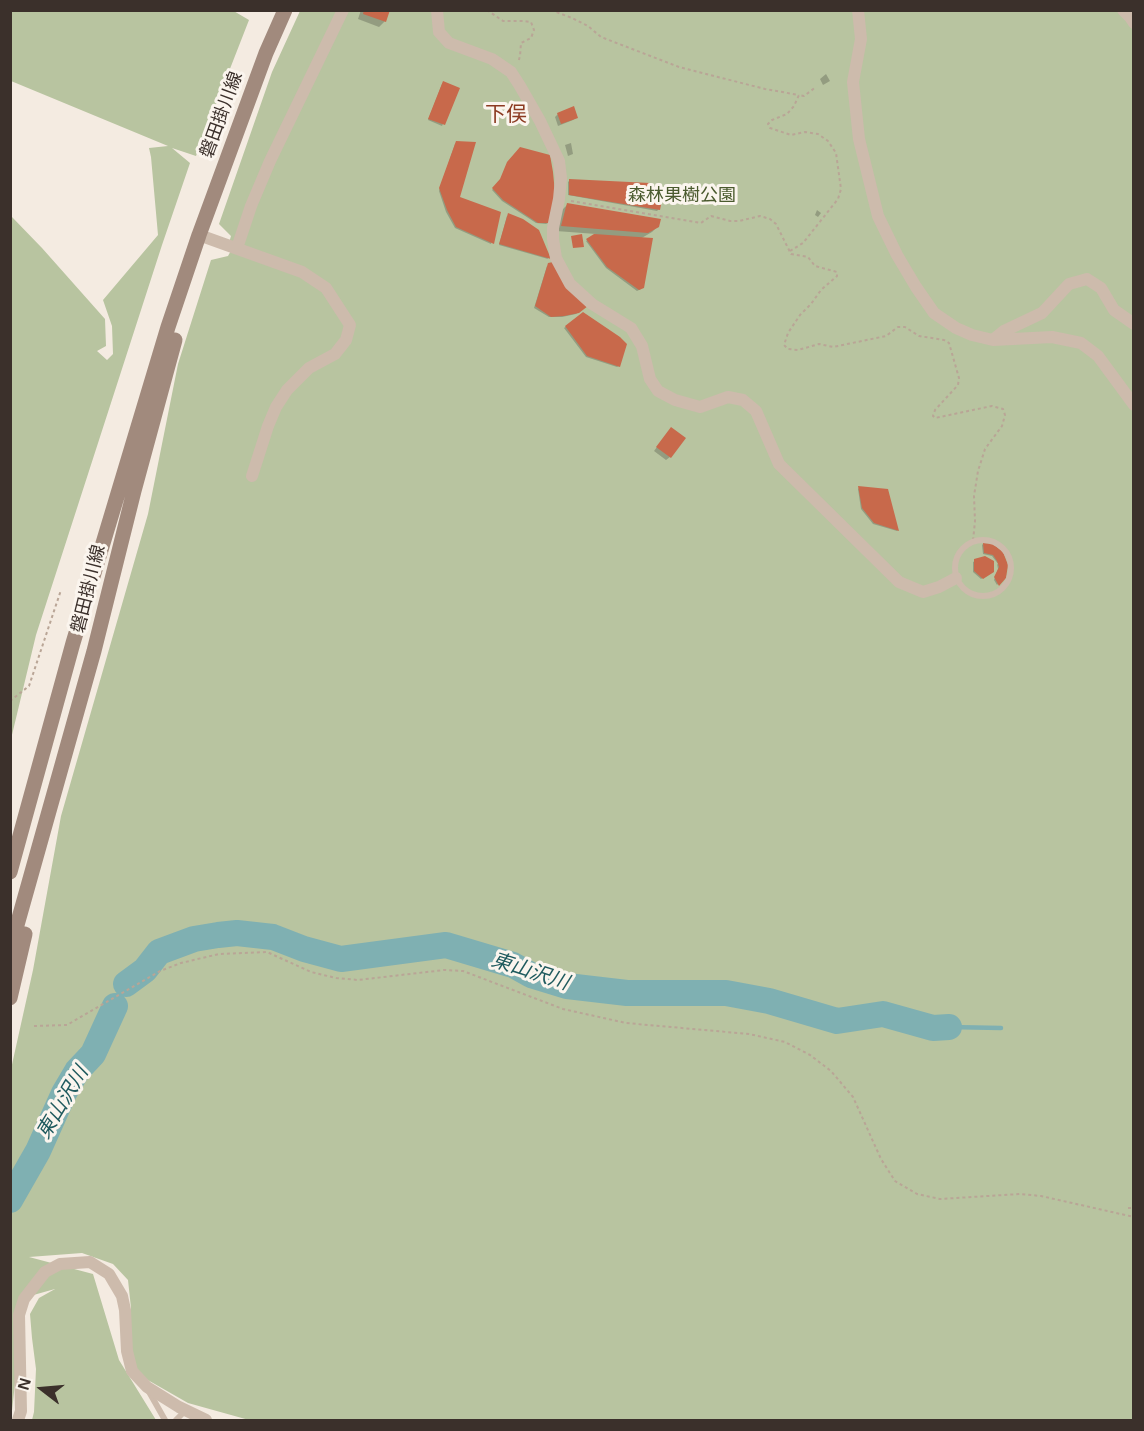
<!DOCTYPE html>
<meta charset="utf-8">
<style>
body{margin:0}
#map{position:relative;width:1144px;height:1431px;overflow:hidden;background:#f4ebe1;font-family:Helvetica,sans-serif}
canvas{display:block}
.frame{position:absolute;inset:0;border:12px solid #3b302b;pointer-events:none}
.north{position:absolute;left:12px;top:1359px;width:60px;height:60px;-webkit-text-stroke:4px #fbf5ee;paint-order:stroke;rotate:286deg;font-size:16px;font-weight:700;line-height:24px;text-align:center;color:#3b302b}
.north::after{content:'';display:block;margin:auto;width:21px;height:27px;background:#3b302b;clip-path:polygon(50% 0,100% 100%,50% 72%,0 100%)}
</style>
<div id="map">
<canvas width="1144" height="1431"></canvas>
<div class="frame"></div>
<div class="north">N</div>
</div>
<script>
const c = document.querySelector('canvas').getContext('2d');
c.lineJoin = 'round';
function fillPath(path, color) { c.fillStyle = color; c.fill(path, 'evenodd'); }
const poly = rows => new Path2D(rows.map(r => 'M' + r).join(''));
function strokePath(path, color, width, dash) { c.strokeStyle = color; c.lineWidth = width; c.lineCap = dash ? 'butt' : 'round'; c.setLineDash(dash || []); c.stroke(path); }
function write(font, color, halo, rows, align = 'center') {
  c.font = font + ' Helvetica,"Noto Sans JP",sans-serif'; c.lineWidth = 6; c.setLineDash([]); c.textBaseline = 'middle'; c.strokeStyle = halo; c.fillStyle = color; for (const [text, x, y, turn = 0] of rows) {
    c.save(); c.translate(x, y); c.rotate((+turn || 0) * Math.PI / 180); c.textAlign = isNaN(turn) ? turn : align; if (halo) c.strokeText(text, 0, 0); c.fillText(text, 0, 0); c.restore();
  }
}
fillPath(poly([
 [11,10,232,10,249,20,196,156,172,148,190,163,162,245,36,635,11,739,11,216,42,248,105,319,106,346,97,351,107,360,113,354,112,326,103,300,158,235,151,157,149,148,168,146,11,81],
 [300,11,1133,11,1133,1420,249,1420,188,1403,139,1375,130,1349,131,1308,128,1280,113,1264,82,1253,29,1257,93,1274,119,1360,156,1420,32,1420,34,1412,36,1369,32,1338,30,1314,39,1298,55,1289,19,1299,16,1374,11,1420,11,1200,39,1155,52,1130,11,1198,11,1069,33,970,61,816,148,514,178,364,211,260,228,256,233,247,228,246,231,236,219,224,272,72]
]), '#b8c4a0');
fillPath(poly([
 [361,10,389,10,385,21,379,27,358,19],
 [826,74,830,81,823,85,820,79],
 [442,84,458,89,442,126,428,120],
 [558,114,577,117,573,120,558,126,555,117],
 [571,143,573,154,568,156,565,145],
 [455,144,458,198,499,213,491,244,455,228,446,212,439,191],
 [570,180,659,209,657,211,568,195,568,182],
 [499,182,548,223,546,224,536,223,502,201,492,190],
 [567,205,658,226,652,232,640,239,641,289,637,291,606,268,586,241,596,234,556,231,562,210],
 [817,210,821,213,818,217,815,215],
 [507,216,538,231,548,259,499,245],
 [547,266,586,306,576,314,562,317,549,317,534,308],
 [583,314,619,366,617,367,586,357,564,328],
 [668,432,670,457,666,460,654,451],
 [859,488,898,530,897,531,873,524,861,509,858,489],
 [983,544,993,545,1005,577,997,585,994,580,998,569,997,564,999,565,992,556,983,554,982,545],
 [975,561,993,571,981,579,973,572,973,562]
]), '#0003');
strokePath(poly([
 [949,1027,1001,1028]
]), '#7fb0b2', 4.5);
strokePath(poly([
 [126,984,145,970,159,952,194,939,218,935,237,933,273,937,304,949,341,959,446,945,513,965,531,975,567,986,627,993,726,993,769,1001,837,1021,883,1014,933,1028,949,1027],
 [10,1200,38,1151,64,1093,77,1071,93,1054,115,1006]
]), '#7fb0b2', 26);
fillPath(poly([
 [364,10,390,10,386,22,363,14],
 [443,81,460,88,445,125,428,119],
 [574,106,578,118,561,124,557,113],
 [456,141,476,142,460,197,501,212,494,244,456,227,447,210,439,188],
 [520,147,550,155,553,172,555,193,549,223,538,223,503,200,492,188,500,179,507,162],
 [569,179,650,183,662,200,660,210,569,195],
 [567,203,661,219,659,227,648,233,561,226],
 [508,213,523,219,539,230,551,259,499,244],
 [582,234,584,247,573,248,571,236],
 [594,234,653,238,644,288,639,290,607,267,586,239],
 [553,262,588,306,579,313,564,316,551,317,535,306,548,263],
 [583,312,620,337,627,344,620,367,587,356,565,326],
 [671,427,686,438,671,458,656,447],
 [858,486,888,489,899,531,874,523,862,508],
 [983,543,993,544,1003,552,1008,565,1006,578,999,586,994,577,999,567,997,561,993,555,984,553],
 [985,556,994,561,994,572,983,579,974,571,974,559]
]), '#c8694b');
strokePath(poly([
 [487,10,503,21,524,21,531,22,534,30,531,38,521,43,520,56,518,63],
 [551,10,572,18,588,26,601,37,679,67,765,89,799,95],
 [571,201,701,223,711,216,730,221,739,221,760,216,770,219,776,224,791,254,808,257,815,266,837,272,837,276,821,290,811,304,800,315,788,333,784,345,788,349,798,350,819,344,833,347,886,336,898,327,905,327,919,336,944,340,949,343,959,378,958,385,935,410,933,416,935,418,992,406,1003,409,1005,415,1002,426,985,449,978,471,974,496,975,521,973,541],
 [790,251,803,243,838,199,841,189,836,153,828,141,818,134,805,132,791,135,770,128,768,124,772,120,787,114,794,106,799,95,804,96,816,87],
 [10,701,29,686,61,590],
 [34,1026,67,1025,160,971,181,963,219,954,267,952,311,972,336,978,358,980,444,970,463,971,563,1009,626,1023,749,1034,785,1042,810,1055,831,1071,853,1097,881,1159,895,1181,917,1194,940,1199,1020,1194,1041,1196,1134,1217],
 [1128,1208,1134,1208]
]), '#b9a596', 2, [3, 3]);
strokePath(poly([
 '955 568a28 28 0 1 1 56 0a28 28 0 1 1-56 0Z',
 [148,1390,165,1420],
 [176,1420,185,1411]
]), '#cdbbac', 6);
strokePath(poly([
 [437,10,439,32,449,43,492,59,511,72,520,86,540,121,559,161,561,178,559,199,553,228,553,239,556,258,570,284,592,304,631,328,642,346,650,379,658,391,675,400,700,407,728,397,743,400,756,411,779,464,899,582,923,592,939,587,956,578],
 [858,10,861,39,853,82,859,139,878,216,897,255,916,287,934,313,956,328,972,335,993,340,1052,337,1081,343,1098,356,1134,405],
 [1123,10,1130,17,1134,23],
 [199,235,302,272,326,288,350,325,346,340,335,354,309,368,287,390,276,407,268,426,252,476],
 [237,248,251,206,270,161,343,10],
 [993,340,1004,331,1042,313,1069,284,1087,279,1101,288,1114,310,1134,324],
 [18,1420,21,1411,19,1315,24,1299,45,1272,60,1264,90,1262,109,1274,122,1296,125,1310,127,1351,132,1371,147,1387,179,1407,206,1420]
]), '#cdbbac', 12);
strokePath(poly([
 [10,872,73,643,168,327,199,235,266,53,285,10],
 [10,950,94,651,134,491,175,340],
 [10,998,25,934]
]), '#a18a7d', 15);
write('18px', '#3b302b', '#fbf5ee', [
 ["磐田掛川線",222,115,-70],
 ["磐田掛川線",89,589,-76]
]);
write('18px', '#4a5a2e', '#fbf5ee', [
 ["森林果樹公園",682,196]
]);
write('italic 20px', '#1f5a5e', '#fbf5ee', [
 ["東山沢川",530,972,18],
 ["東山沢川",63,1103,-59]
]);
write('21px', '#8c3b22', '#fbf5ee', [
 ["下俣",506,115]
]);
</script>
